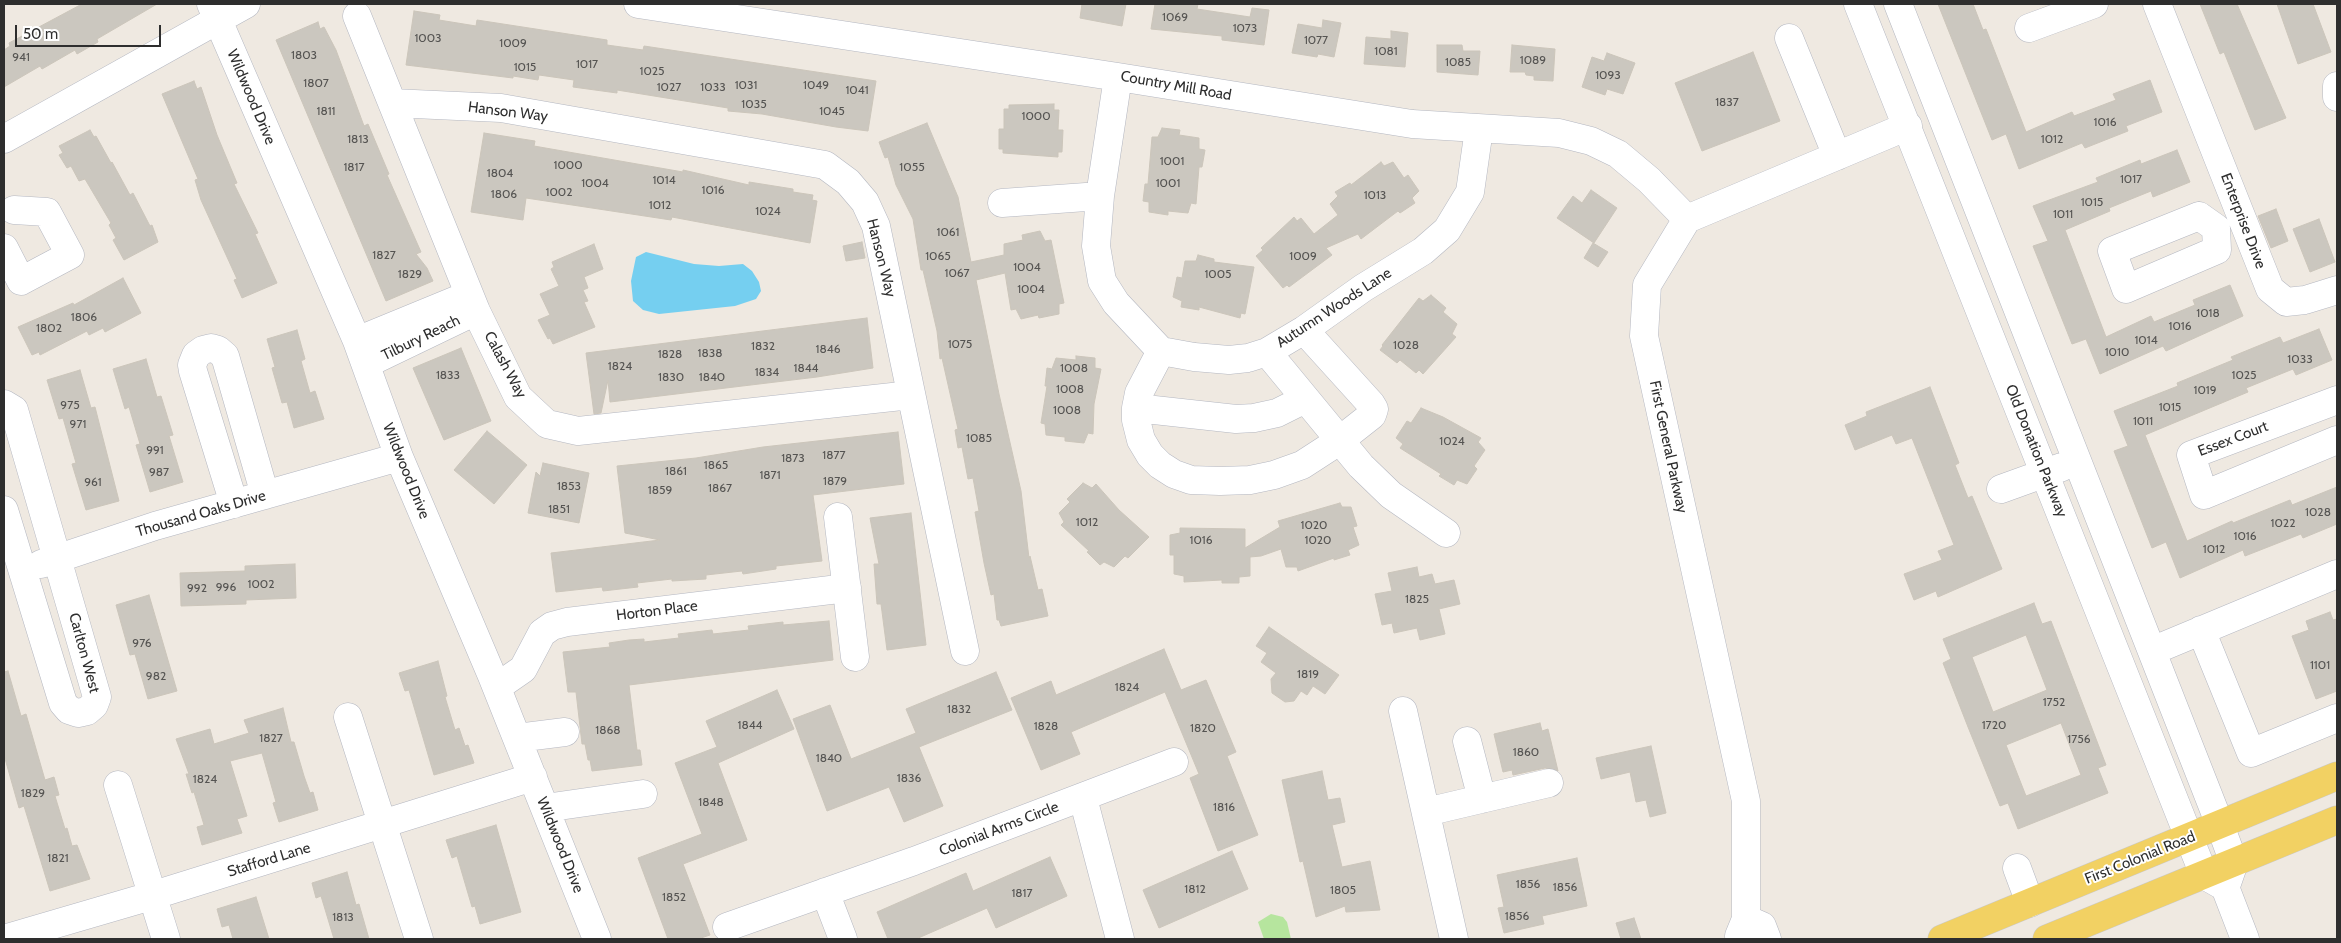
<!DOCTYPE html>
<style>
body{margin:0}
#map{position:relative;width:2341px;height:943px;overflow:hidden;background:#efe9e1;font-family:Cabin,sans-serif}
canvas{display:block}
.frame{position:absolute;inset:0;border:5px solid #2e2e2e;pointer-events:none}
.scale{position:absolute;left:15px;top:25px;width:146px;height:22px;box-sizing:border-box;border:2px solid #2e2e2e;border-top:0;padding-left:6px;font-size:15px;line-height:18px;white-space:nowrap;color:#2e2e2e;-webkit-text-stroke:4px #fff;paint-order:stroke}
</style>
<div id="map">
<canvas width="2341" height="943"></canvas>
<div class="frame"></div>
<div class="scale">50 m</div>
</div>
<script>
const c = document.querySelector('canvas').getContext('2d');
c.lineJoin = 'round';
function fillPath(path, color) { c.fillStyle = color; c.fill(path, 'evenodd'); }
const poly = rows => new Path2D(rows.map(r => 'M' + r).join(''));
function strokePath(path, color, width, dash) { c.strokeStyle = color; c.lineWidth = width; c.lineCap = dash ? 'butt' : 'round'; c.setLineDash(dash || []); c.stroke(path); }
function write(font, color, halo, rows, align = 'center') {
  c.font = font + ' Cabin,sans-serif'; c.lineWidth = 4; c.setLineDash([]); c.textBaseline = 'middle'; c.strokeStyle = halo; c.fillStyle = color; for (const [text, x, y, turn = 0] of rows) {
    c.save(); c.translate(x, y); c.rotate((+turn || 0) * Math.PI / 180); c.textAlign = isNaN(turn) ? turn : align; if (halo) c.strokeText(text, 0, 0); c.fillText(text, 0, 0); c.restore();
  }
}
fillPath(poly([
 [1271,914,1283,917,1287,922,1291,939,1264,939,1258,922]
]), '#b6e59e');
fillPath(poly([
 [646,252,694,264,719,266,743,264,752,271,759,282,761,291,756,299,735,306,659,314,643,310,633,301,631,281,636,257]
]), '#75cff0');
const building = poly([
 [82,4,157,4,97,39,98,42,77,54,75,50,42,69,40,66,4,87,4,50,10,46,9,43,82,4],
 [1082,4,1126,4,1122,26,1080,18,1082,4],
 [1155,4,1198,4,1197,9,1250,17,1252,8,1269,10,1264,45,1222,40,1222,36,1151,29,1155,4],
 [1938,4,1973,4,1983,30,1986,29,2026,132,2072,112,2074,116,2116,100,2113,94,2150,80,2162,112,2126,126,2128,131,2085,148,2082,143,2019,169,2006,134,1992,140,1938,4],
 [2200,4,2237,4,2286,118,2255,130,2224,52,2220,54,2200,4],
 [2277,4,2313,4,2331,52,2298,64,2277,4],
 [414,11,440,15,439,20,476,26,477,20,607,40,607,45,643,50,644,46,876,81,868,131,836,127,762,114,728,111,728,108,617,90,617,93,573,87,574,80,539,75,538,80,513,76,513,78,406,65,414,11],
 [1323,20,1341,23,1334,57,1318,54,1317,57,1292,53,1298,24,1322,28,1323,20],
 [318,22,320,29,324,27,336,50,364,126,368,124,389,174,387,175,421,252,416,254,427,268,433,281,386,301,276,40,318,22],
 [1391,31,1408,33,1405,67,1364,64,1366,37,1391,39,1391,31],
 [1437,45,1462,45,1463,51,1480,51,1478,75,1437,72,1437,45],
 [1512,45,1555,49,1553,81,1534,80,1534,76,1526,75,1525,72,1510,72,1512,45],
 [1753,52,1780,121,1702,151,1675,83,1753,52],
 [1607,53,1635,63,1623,94,1607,89,1605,95,1582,87,1592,57,1604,61,1607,53],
 [194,81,197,89,201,87,217,135,237,183,234,184,258,233,255,234,277,283,242,298,234,280,237,279,201,200,195,180,198,179,162,94,194,81],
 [1054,104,1054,110,1059,110,1058,130,1063,130,1062,152,1058,152,1058,157,1003,153,1003,149,999,149,999,129,1004,129,1004,109,1009,109,1009,105,1054,104],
 [927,123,958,197,971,262,1004,255,1004,244,1023,240,1022,235,1040,231,1045,241,1051,240,1064,303,1059,304,1059,314,1039,318,1038,315,1021,319,1016,309,1011,310,1005,273,976,280,999,394,1021,491,1029,558,1030,556,1038,590,1042,589,1048,616,1001,626,999,620,997,620,994,594,991,595,984,563,975,512,979,511,973,478,968,479,962,447,958,448,955,430,958,429,942,358,940,359,937,331,923,270,921,270,913,219,896,185,888,157,885,158,879,142,927,123],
 [1162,128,1180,130,1179,135,1199,138,1199,149,1205,150,1202,167,1199,167,1196,204,1191,203,1188,213,1168,211,1168,215,1149,212,1149,202,1143,201,1145,184,1148,184,1152,137,1158,137,1162,128],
 [90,130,94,137,96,136,111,163,112,162,130,195,133,193,150,226,152,225,158,242,124,260,113,240,116,238,109,225,111,223,85,179,79,181,71,166,67,168,59,155,63,153,59,146,90,130],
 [484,133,535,141,534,146,683,172,683,170,749,185,749,182,793,189,793,192,813,195,812,200,817,201,810,243,672,217,671,220,526,198,523,220,471,212,484,133],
 [2177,150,2190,182,2153,197,2151,191,2109,208,2110,211,2065,230,2106,337,2151,316,2154,322,2195,305,2193,300,2230,285,2243,316,2166,351,2163,346,2100,374,2086,339,2072,344,2033,246,2048,241,2033,206,2098,182,2096,178,2140,160,2141,164,2177,150],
 [1381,162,1384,166,1393,162,1404,178,1408,175,1419,191,1412,198,1415,203,1400,213,1398,211,1361,239,1358,234,1326,248,1332,255,1289,287,1287,285,1283,288,1256,256,1263,250,1261,248,1294,217,1297,221,1301,218,1314,234,1338,215,1330,204,1338,196,1335,192,1350,183,1351,185,1381,162],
 [1591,190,1617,208,1594,243,1557,218,1573,196,1582,203,1591,190],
 [2276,209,2288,241,2271,248,2258,216,2276,209],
 [2319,219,2335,262,2310,272,2293,229,2319,219],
 [862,242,865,258,846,261,843,246,862,242],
 [1593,243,1608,252,1598,267,1584,258,1593,243],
 [594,244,603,269,584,277,588,288,583,290,588,301,584,302,595,327,553,344,550,338,548,339,538,320,550,315,540,294,559,286,551,269,554,267,552,262,594,244],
 [1198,255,1214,259,1214,262,1254,267,1245,314,1241,313,1240,318,1199,307,1199,310,1181,307,1182,301,1173,297,1177,277,1182,278,1185,261,1196,261,1198,255],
 [123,278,141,313,105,332,103,328,89,335,87,331,40,355,39,352,32,355,18,327,73,303,74,305,123,278],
 [1431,295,1446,308,1443,312,1457,324,1452,334,1456,337,1423,374,1419,370,1416,373,1400,360,1397,363,1380,350,1383,346,1382,345,1419,298,1423,301,1431,295],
 [867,318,873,368,817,377,610,402,608,380,601,413,594,414,586,353,867,318],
 [2319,329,2332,360,2296,375,2293,369,2246,388,2248,392,2145,435,2187,541,2232,521,2233,523,2290,500,2292,505,2337,487,2337,524,2303,538,2301,534,2245,556,2243,550,2180,578,2166,542,2152,548,2114,451,2128,446,2114,411,2178,386,2177,383,2233,360,2231,357,2280,337,2283,343,2319,329],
 [297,330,305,359,301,361,310,393,315,391,324,419,294,428,287,402,282,403,272,368,275,367,267,339,297,330],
 [461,348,491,421,444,440,413,368,461,348],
 [1076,356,1095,358,1095,368,1101,369,1094,404,1093,434,1088,433,1084,443,1065,441,1065,437,1046,435,1045,424,1041,423,1047,386,1045,386,1047,368,1052,369,1056,358,1076,360,1076,356],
 [146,359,157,397,161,396,173,435,169,436,183,482,150,492,136,445,140,444,129,407,125,409,113,369,146,359],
 [80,370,91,408,95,407,119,501,86,510,72,464,76,463,63,418,59,419,47,380,80,370],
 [1930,387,1959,463,1955,465,1968,498,1972,496,2002,569,1938,597,1936,591,1914,600,1904,574,1942,560,1938,551,1954,545,1912,438,1896,444,1892,435,1855,450,1845,425,1867,416,1866,412,1930,387],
 [1421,408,1443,417,1481,438,1478,442,1485,450,1474,466,1477,469,1467,484,1457,480,1454,485,1439,476,1441,474,1400,448,1403,444,1396,438,1407,421,1411,423,1421,408],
 [487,431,527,465,494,504,454,470,487,431],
 [898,432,904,484,813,495,822,561,776,566,776,569,743,574,742,571,706,575,706,579,672,581,672,579,637,583,638,587,603,591,602,587,556,592,551,553,660,540,625,533,617,466,696,458,763,447,898,432],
 [543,463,589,473,579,523,528,513,536,472,540,476,543,463],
 [1083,483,1092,488,1096,484,1119,510,1149,537,1128,558,1125,556,1114,567,1104,562,1100,565,1087,552,1089,551,1061,525,1064,522,1059,513,1070,502,1067,499,1083,483],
 [1340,503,1342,507,1351,507,1357,526,1353,527,1359,545,1348,550,1350,555,1334,560,1334,558,1298,571,1297,567,1286,567,1281,549,1261,556,1250,557,1250,576,1239,577,1239,583,1222,583,1222,580,1184,582,1184,576,1174,574,1174,555,1170,555,1170,535,1180,533,1180,528,1245,529,1245,548,1280,527,1278,521,1340,503],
 [911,513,926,645,887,650,881,604,877,604,874,564,879,564,870,518,911,513],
 [295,564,296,598,246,600,246,604,181,606,180,573,245,571,245,566,295,564],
 [1417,567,1419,577,1432,574,1435,584,1454,580,1460,604,1439,609,1445,634,1420,640,1417,628,1394,633,1392,623,1382,625,1375,594,1392,591,1388,573,1417,567],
 [149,595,177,691,148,699,135,654,130,655,116,605,149,595],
 [2034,603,2042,624,2051,621,2106,765,2098,768,2108,793,2018,829,2008,803,2000,806,1968,727,1943,663,1951,659,1943,639,2034,603],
 [2026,635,2047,690,1993,712,1972,657,2026,635],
 [2061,723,2081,775,2026,796,2006,745,2061,723],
 [2330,612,2333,620,2337,619,2337,691,2316,699,2292,636,2309,630,2306,621,2330,612],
 [829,621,833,660,629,685,637,750,640,750,642,765,592,771,590,760,588,760,585,744,582,744,576,692,568,692,563,652,610,647,609,643,629,640,644,639,644,642,679,638,678,634,712,630,713,634,749,630,748,626,783,622,783,625,829,621],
 [1269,627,1339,675,1325,694,1313,686,1307,695,1301,691,1294,701,1285,702,1272,693,1271,679,1276,673,1261,662,1267,653,1256,646,1269,627],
 [1164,649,1181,690,1206,680,1236,752,1227,756,1258,835,1218,851,1190,778,1199,774,1165,692,1071,732,1080,754,1041,770,1011,698,1051,681,1056,695,1164,649],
 [438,661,447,696,445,697,455,730,459,728,465,746,468,745,474,763,434,775,409,690,405,691,399,673,438,661],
 [8,671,21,716,26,714,45,780,54,777,59,795,55,796,65,829,67,828,72,846,77,845,90,879,50,891,24,806,19,808,4,755,4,672,8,671],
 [996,672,1012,710,919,747,943,806,904,822,889,787,827,811,793,719,830,705,851,759,916,733,906,709,996,672],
 [777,690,794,729,718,763,747,840,683,864,710,935,698,939,668,939,638,858,702,834,675,763,717,747,706,721,777,690],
 [283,708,291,742,294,742,304,776,310,793,313,792,318,810,279,822,273,803,276,802,262,753,230,761,247,816,237,819,242,833,202,845,197,827,204,825,194,792,192,793,186,774,189,774,176,739,210,729,214,744,249,733,244,720,283,708],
 [1540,723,1542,731,1548,729,1558,771,1545,768,1513,775,1512,770,1503,772,1494,734,1540,723],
 [1651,746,1666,813,1650,817,1646,800,1636,802,1630,772,1601,779,1596,758,1651,746],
 [1322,771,1328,800,1340,798,1345,822,1332,825,1342,867,1370,861,1380,910,1346,912,1345,906,1316,917,1303,861,1300,862,1282,780,1322,771],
 [496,825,521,912,480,924,475,906,472,907,457,856,452,858,446,840,496,825],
 [1232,851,1248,889,1159,928,1143,890,1232,851],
 [1050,857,1067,896,996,928,987,908,916,939,888,939,877,912,966,873,973,891,1050,857],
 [1577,858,1587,906,1542,916,1544,924,1504,933,1498,908,1504,907,1497,875,1577,858],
 [347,872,356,905,359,904,369,939,334,939,321,896,316,898,312,883,347,872],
 [256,897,269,939,233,939,229,925,222,927,217,909,256,897],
 [1634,918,1641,939,1621,939,1616,923,1634,918]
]);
fillPath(building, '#cbc7bf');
strokePath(building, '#cbc5ba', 1);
const minor = poly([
 [211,4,357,341,399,457,492,676,597,939],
 [638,4,1118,77,1412,124,1559,133,1591,141,1618,154,1649,180,1687,219],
 [1858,4,2204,875,2225,887,2245,939],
 [1898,4,2220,825,2234,863,2226,886],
 [2157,4,2270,289,2286,302,2305,300,2337,290],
 [357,16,476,311,518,397,547,424,578,431,911,395],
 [2029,28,2094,4],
 [1789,38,1837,156],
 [1118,77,1100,196,1096,246,1102,281,1116,303,1161,351,1194,357,1229,360,1248,358,1267,352,1304,330,1363,288,1423,251,1447,230,1470,192,1479,129],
 [2337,86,2337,97],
 [392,103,501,108,825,165,848,182,865,202,876,226,965,651],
 [4,139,246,4],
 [1002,203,1100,196],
 [2199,216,2216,228,2217,250,2126,289,2112,251,2199,216],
 [4,248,21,281,70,255,47,212,14,210],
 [357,341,469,295],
 [1161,351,1139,393,1136,408,1136,420,1141,440,1150,455,1160,465,1174,474,1191,480,1220,481,1250,480,1274,475,1302,465,1339,441,1372,415,1374,409,1371,404,1304,330],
 [1267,352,1361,466,1391,495,1446,533],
 [366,364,476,311],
 [2337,400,2191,455,2204,495,2337,440],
 [4,404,14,410,97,697,94,705,87,711,78,713,69,710,63,703,4,510],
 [1136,408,1236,419,1254,418,1277,413,1305,399],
 [2001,489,2062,467],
 [234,504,193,371,192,365,196,355,203,350,211,348,218,350,225,356,265,495],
 [838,517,855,657],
 [41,564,155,526,399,457],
 [2201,630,2251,753,2337,718],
 [2152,651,2337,574],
 [497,687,523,669,542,633,552,626,567,622,847,588],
 [1403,711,1454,939],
 [348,717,419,939],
 [517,738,565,732],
 [1467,741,1482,799],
 [118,785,166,939],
 [1083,798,1120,939],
 [545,808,643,794],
 [1426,812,1549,783],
 [2017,868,2030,903],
 [825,892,843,939],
 [1746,919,1762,926,1767,939],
 [727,927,914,861,1174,762],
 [4,939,151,896,533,777],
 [1740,939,1739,936,1746,919,1746,801,1644,336,1647,285,1687,219,1908,126]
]);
const major = poly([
 [1942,939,2337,776],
 [2047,939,2337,820]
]);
strokePath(minor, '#b4b7c1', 29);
strokePath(major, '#c9c9c9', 29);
strokePath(minor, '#fff', 28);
strokePath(major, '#f2d163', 28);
write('12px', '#555452', null, [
 ["1069",1175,17],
 ["1073",1245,28],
 ["1003",428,38],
 ["1077",1316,40],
 ["1009",513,43],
 ["1081",1386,51],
 ["1803",304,55],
 ["941",21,57],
 ["1089",1533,60],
 ["1085",1458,62],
 ["1017",587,64],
 ["1015",525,67],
 ["1025",652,71],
 ["1093",1608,75],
 ["1807",316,83],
 ["1031",746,85],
 ["1049",816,85],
 ["1027",669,87],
 ["1033",713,87],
 ["1041",857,90],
 ["1837",1727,102],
 ["1035",754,104],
 ["1811",326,111],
 ["1045",832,111],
 ["1000",1036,116],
 ["1016",2105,122],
 ["1813",358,139],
 ["1012",2052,139],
 ["1001",1172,161],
 ["1000",568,165],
 ["1817",354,167],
 ["1055",912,167],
 ["1804",500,173],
 ["1017",2131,179],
 ["1014",664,180],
 ["1004",595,183],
 ["1001",1168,183],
 ["1016",713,190],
 ["1002",559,192],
 ["1806",504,194],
 ["1013",1375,195],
 ["1015",2092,202],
 ["1012",660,205],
 ["1024",768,211],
 ["1011",2063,214],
 ["1061",948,232],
 ["1827",384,255],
 ["1065",938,256],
 ["1009",1303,256],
 ["1004",1027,267],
 ["1067",957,273],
 ["1829",410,274],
 ["1005",1218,274],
 ["1004",1031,289],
 ["1018",2208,313],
 ["1806",84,317],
 ["1016",2180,326],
 ["1802",49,328],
 ["1014",2146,340],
 ["1075",960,344],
 ["1028",1406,345],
 ["1832",763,346],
 ["1846",828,349],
 ["1010",2117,352],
 ["1838",710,353],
 ["1828",670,354],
 ["1033",2300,359],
 ["1824",620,366],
 ["1844",806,368],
 ["1008",1074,368],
 ["1834",767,372],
 ["1833",448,375],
 ["1025",2244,375],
 ["1830",671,377],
 ["1840",712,377],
 ["1008",1070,389],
 ["1019",2205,390],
 ["975",70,405],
 ["1015",2170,407],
 ["1008",1067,410],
 ["1011",2143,421],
 ["971",78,424],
 ["1085",979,438],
 ["1024",1452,441],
 ["991",155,450],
 ["1877",834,455],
 ["1873",793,458],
 ["1865",716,465],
 ["1861",676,471],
 ["987",159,472],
 ["1871",770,475],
 ["1879",835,481],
 ["961",93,482],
 ["1853",569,486],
 ["1867",720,488],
 ["1859",660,490],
 ["1851",559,509],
 ["1028",2318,512],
 ["1012",1087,522],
 ["1022",2283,523],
 ["1020",1314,525],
 ["1016",2245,536],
 ["1016",1201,540],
 ["1020",1318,540],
 ["1012",2214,549],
 ["1002",261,584],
 ["996",226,587],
 ["992",197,588],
 ["1825",1417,599],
 ["976",142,643],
 ["1101",2320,665],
 ["1819",1308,674],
 ["982",156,676],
 ["1824",1127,687],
 ["1752",2054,702],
 ["1832",959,709],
 ["1844",750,725],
 ["1720",1994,725],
 ["1828",1046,726],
 ["1820",1203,728],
 ["1868",608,730],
 ["1827",271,738],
 ["1756",2079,739],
 ["1860",1526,752],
 ["1840",829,758],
 ["1836",909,778],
 ["1824",205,779],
 ["1829",33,793],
 ["1848",711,802],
 ["1816",1224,807],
 ["1821",58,858],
 ["1856",1528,884],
 ["1856",1565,887],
 ["1812",1195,889],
 ["1805",1343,890],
 ["1817",1022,893],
 ["1852",674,897],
 ["1856",1517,916],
 ["1813",343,917]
]);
write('15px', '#2e2e2e', '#fff', [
 ["Country Mill Road",1176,86,10],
 ["Wildwood Drive",251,97,67],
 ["Hanson Way",508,112,7],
 ["Enterprise Drive",2243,221,69],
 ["Hanson Way",881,258,76],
 ["Autumn Woods Lane",1334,308,-33],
 ["Tilbury Reach",421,338,-26],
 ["Calash Way",505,365,62],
 ["Essex Court",2233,439,-21],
 ["First General Parkway",1668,447,78],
 ["Old Donation Parkway",2036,451,68],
 ["Wildwood Drive",406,471,68],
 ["Thousand Oaks Drive",201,514,-16],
 ["Horton Place",657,611,-7],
 ["Carlton West",84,653,75],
 ["Colonial Arms Circle",999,829,-21],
 ["Wildwood Drive",560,845,68],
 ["First Colonial Road",2140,858,-22],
 ["Stafford Lane",269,860,-17]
]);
</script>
